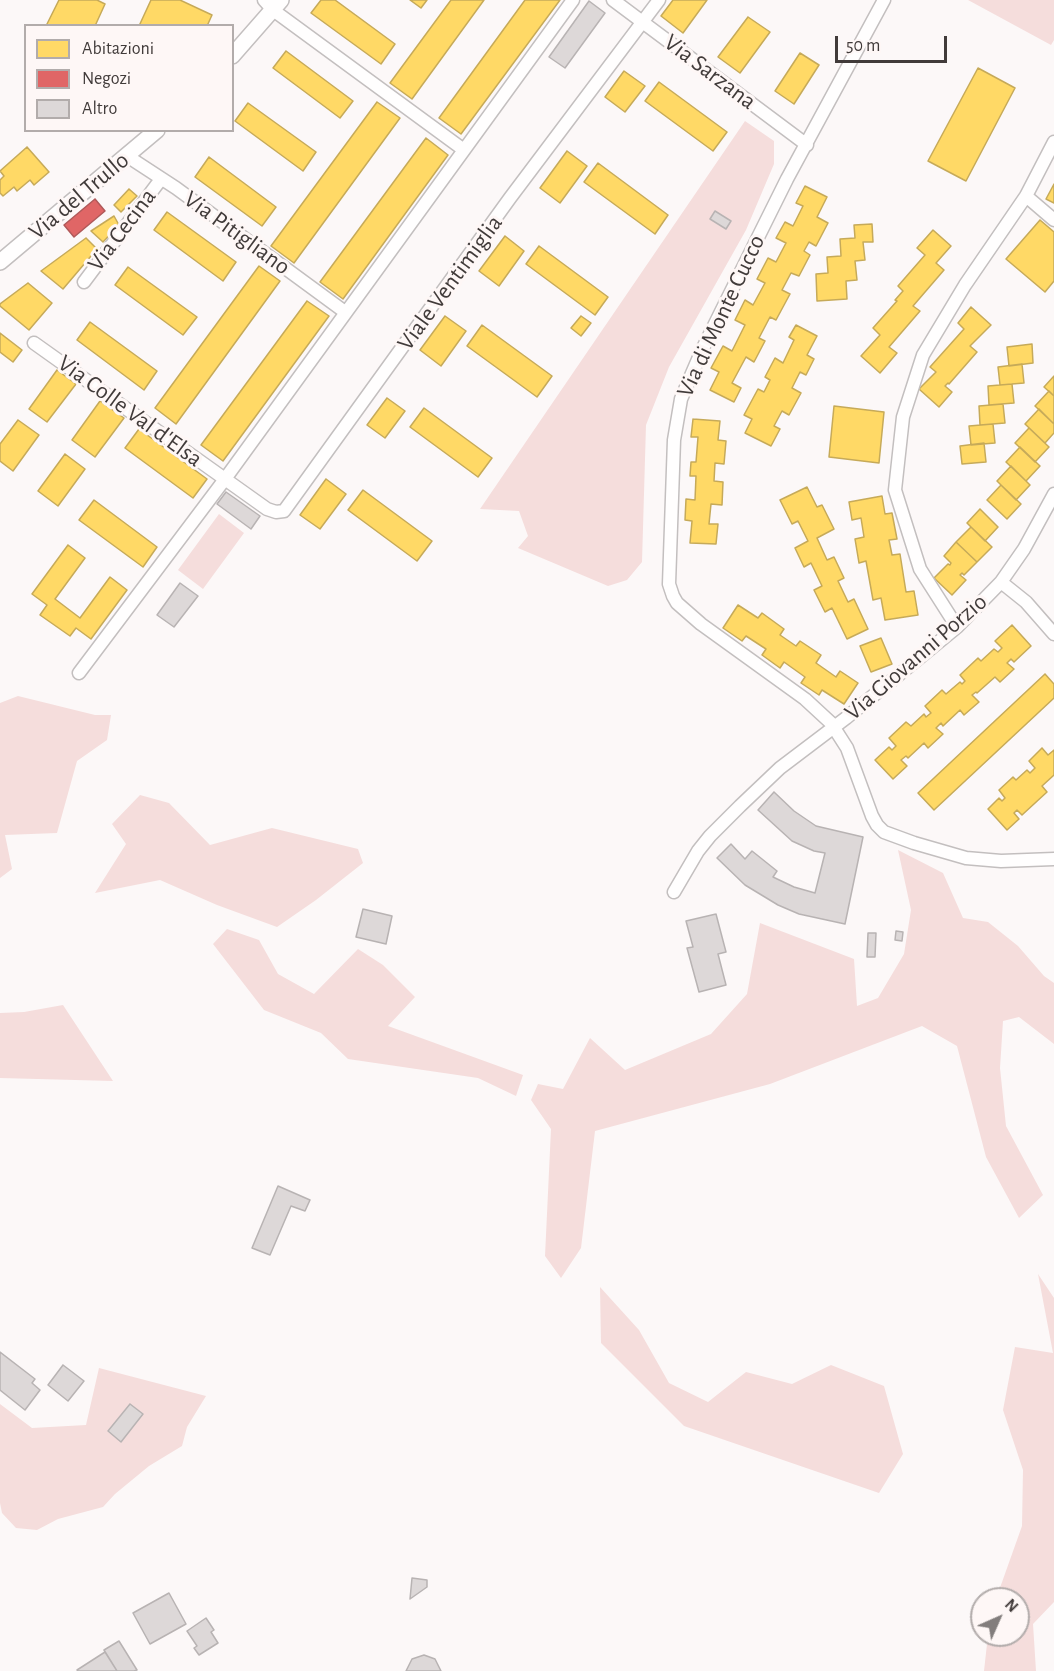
<!DOCTYPE html>
<style>
body{margin:0}
#map{position:relative;width:1054px;height:1671px;overflow:hidden;background:#fcf8f8;font-family:"Alegreya Sans",sans-serif}
canvas{display:block}
.legend{position:absolute;left:24px;top:24px;width:210px;height:108px;box-sizing:border-box;background:#fef7f6;border:2px solid #b2acab;margin:0;padding:8px 10px;list-style:none;font-size:18px;color:#413b3a}
.legend li{display:flex;align-items:center;gap:12px;height:30px}
.legend b{width:30px;border:2px solid #b2acab}
.north{position:absolute;left:970px;top:1587px;width:60px;height:60px;box-sizing:border-box;background:#fef7f6;border:2px solid #b2acab;border-radius:50%;rotate:45deg;font-size:16px;font-weight:700;line-height:24px;text-align:center;color:#413b3a}
.north::after{content:'';display:block;margin:auto;width:21px;height:27px;background:#827d7c;clip-path:polygon(50% 0,100% 100%,50% 72%,0 100%)}
.scale{position:absolute;left:835px;top:36px;width:112px;height:27px;box-sizing:border-box;border:3px solid #413b3a;border-top:0;padding-left:8px;font-size:18px;line-height:21px;white-space:nowrap;color:#413b3a;-webkit-text-stroke:4px #fef7f6;paint-order:stroke}
</style>
<div id="map">
<canvas width="1054" height="1671"></canvas>
<ul class="legend">
<li><b style="height:16px;background:#ffd966"></b>Abitazioni</li>
<li><b style="height:16px;background:#e06666"></b>Negozi</li>
<li><b style="height:16px;background:#ddd8d8"></b>Altro</li>
</ul>
<div class="north">N</div>
<div class="scale">50 m</div>
</div>
<script>
const c = document.querySelector('canvas').getContext('2d');
c.lineJoin = 'round';
function fillPath(path, color) { c.fillStyle = color; c.fill(path, 'evenodd'); }
const poly = rows => new Path2D(rows.map(r => 'M' + r).join(''));
function strokePath(path, color, width, dash) { c.strokeStyle = color; c.lineWidth = width; c.lineCap = dash ? 'butt' : 'round'; c.setLineDash(dash || []); c.stroke(path); }
function write(font, color, halo, rows, align = 'center') {
  c.font = font + ' "Alegreya Sans",sans-serif'; c.lineWidth = 6; c.setLineDash([]); c.textBaseline = 'middle'; c.strokeStyle = halo; c.fillStyle = color; for (const [text, x, y, turn = 0] of rows) {
    c.save(); c.translate(x, y); c.rotate((+turn || 0) * Math.PI / 180); c.textAlign = isNaN(turn) ? turn : align; if (halo) c.strokeText(text, 0, 0); c.fillText(text, 0, 0); c.restore();
  }
}
fillPath(poly([
 [968,0,1054,0,1054,40,1051,45],
 [745,121,774,141,774,164,746,230,669,367,646,425,642,562,627,580,608,586,518,548,528,536,519,511,480,509],
 [219,514,244,533,203,589,178,570],
 [18,696,95,715,111,715,107,740,77,761,57,833,5,835,12,869,0,878,0,703],
 [140,795,169,803,210,845,272,828,358,849,363,863,316,900,277,927,217,905,160,880,95,893,126,844,112,824],
 [898,850,943,873,963,918,988,922,1018,946,1044,976,1054,983,1054,1044,1019,1017,1003,1021,1000,1068,1006,1126,1043,1195,1019,1218,986,1157,957,1046,922,1026,770,1084,595,1131,581,1248,561,1278,545,1256,551,1129,531,1100,538,1084,563,1089,590,1038,625,1070,711,1034,747,994,760,923,854,959,857,1006,878,998,904,954,911,910],
 [227,929,259,940,278,974,314,994,358,949,383,965,415,997,388,1026,523,1075,516,1096,478,1078,348,1059,321,1033,264,1010,213,944],
 [63,1005,113,1081,0,1078,0,1013,24,1012],
 [1038,1274,1054,1298,1054,1602,1033,1624,1036,1671,984,1671,988,1635,1018,1635,1018,1599,996,1599,1022,1526,1023,1470,1003,1410,1015,1347,1053,1353],
 [600,1287,639,1330,669,1383,708,1402,746,1372,792,1384,831,1365,884,1386,903,1454,879,1493,684,1426,601,1343],
 [99,1368,206,1396,187,1427,182,1446,149,1466,115,1494,103,1507,58,1519,37,1530,16,1528,2,1513,0,1503,0,1404,32,1428,86,1425]
]), '#f5dddc');
const homes = poly([
 [59,0,97,0,105,4,95,26,46,26,59,0],
 [151,0,180,0,212,15,207,26,139,26,151,0],
 [321,0,335,0,395,44,381,64,311,13,321,0],
 [410,0,427,0,421,8,410,0],
 [451,0,484,0,412,99,390,83,451,0],
 [525,0,560,0,461,134,439,118,525,0],
 [673,0,707,0,683,33,661,16,673,0],
 [748,17,770,32,740,73,718,57,748,17],
 [286,51,353,101,340,118,273,68,286,51],
 [800,53,819,65,794,104,775,91,800,53],
 [978,68,1015,88,966,181,928,161,978,68],
 [624,71,645,86,625,112,605,97,624,71],
 [659,82,727,132,713,151,645,101,659,82],
 [377,102,400,118,294,263,271,246,377,102],
 [248,103,316,152,303,171,235,121,248,103],
 [426,138,448,155,343,299,320,282,426,138],
 [27,147,49,172,34,185,30,180,17,191,14,187,3,196,0,193,0,180,4,176,0,171,27,147],
 [567,151,587,166,560,203,540,188,567,151],
 [209,157,276,207,262,226,195,177,209,157],
 [598,163,668,215,655,234,584,182,598,163],
 [1054,184,1054,203,1046,199,1054,184],
 [805,186,827,197,817,217,828,223,816,246,809,242,804,251,810,255,799,276,791,273,782,290,790,294,776,320,770,317,759,338,765,341,754,362,746,357,732,383,741,388,734,402,710,390,719,372,711,368,723,346,732,351,745,325,735,320,745,300,753,305,765,283,757,279,768,258,776,262,786,243,776,238,785,222,793,226,803,206,796,203,805,186],
 [129,189,137,196,121,212,114,205,129,189],
 [167,212,236,262,223,281,154,230,167,212],
 [114,216,119,225,103,242,91,231,114,216],
 [1040,220,1054,232,1054,281,1045,292,1006,259,1040,220],
 [872,224,873,242,863,242,865,260,855,261,857,280,846,281,847,299,817,301,816,274,828,273,827,257,841,256,840,239,855,238,854,225,872,224],
 [933,230,951,246,936,263,944,270,913,306,920,311,889,347,897,353,880,373,861,356,880,335,873,328,897,301,895,300,903,291,898,286,925,255,917,248,933,230],
 [505,236,524,251,499,286,479,271,505,236],
 [86,238,97,249,63,289,41,271,86,238],
 [539,246,608,297,595,315,526,264,539,246],
 [259,266,280,281,176,424,155,408,259,266],
 [128,267,197,317,183,335,115,285,128,267],
 [28,283,52,303,29,330,0,306,0,304,28,283],
 [307,301,329,316,223,461,201,445,307,301],
 [971,307,991,325,970,346,977,352,949,384,948,383,945,386,952,392,939,407,919,389,936,372,930,367,964,329,958,323,971,307],
 [445,316,466,331,441,366,420,350,445,316],
 [581,316,591,323,581,336,571,328,581,316],
 [90,322,157,371,144,390,77,340,90,322],
 [482,325,552,376,537,397,467,346,482,325],
 [796,325,817,336,807,355,814,359,806,375,800,372,792,388,801,393,789,415,782,411,774,426,780,429,771,446,745,433,752,419,744,415,758,389,764,392,770,380,765,377,775,358,783,363,794,340,789,337,796,325],
 [0,333,22,350,13,362,0,352,0,333],
 [1032,344,1033,363,1009,366,1007,347,1032,344],
 [1022,364,1024,383,1000,385,998,367,1022,364],
 [57,370,76,384,47,422,29,409,57,370],
 [1054,376,1054,396,1044,387,1054,376],
 [1012,384,1014,403,989,405,988,386,1012,384],
 [1049,391,1054,396,1054,424,1035,406,1049,391],
 [387,398,405,411,385,438,367,425,387,398],
 [100,401,124,418,95,457,72,440,100,401],
 [1003,404,1005,423,980,425,979,406,1003,404],
 [834,406,884,412,879,463,829,457,834,406],
 [424,408,492,458,478,477,410,427,424,408],
 [1039,409,1054,424,1054,433,1045,443,1025,424,1039,409],
 [693,419,720,421,718,440,726,441,724,464,715,463,714,481,723,482,722,505,711,504,709,524,718,524,716,544,690,543,692,521,685,520,686,499,695,500,696,476,690,476,691,462,696,462,698,437,691,437,693,419],
 [18,420,39,435,13,471,0,461,0,444,18,420],
 [993,424,995,443,971,445,969,426,993,424],
 [1029,428,1049,447,1035,462,1015,443,1029,428],
 [139,429,207,479,193,498,125,448,139,429],
 [984,443,986,462,962,464,960,446,984,443],
 [1020,447,1040,466,1026,481,1006,462,1020,447],
 [65,454,85,469,58,506,38,491,65,454],
 [1011,466,1030,485,1016,500,997,481,1011,466],
 [326,479,346,494,320,529,300,515,326,479],
 [1001,485,1021,504,1007,519,987,500,1001,485],
 [807,487,817,507,822,505,834,529,817,538,827,560,834,557,844,578,838,581,848,602,854,599,868,629,847,639,832,608,825,612,814,590,822,586,811,563,804,567,795,548,808,541,798,521,792,524,780,500,807,487],
 [363,490,432,541,417,561,348,510,363,490],
 [882,496,885,514,892,513,897,539,889,540,892,555,900,554,906,592,914,591,918,615,885,620,881,598,873,600,866,561,859,563,855,539,864,537,861,518,852,520,849,502,882,496],
 [94,500,157,547,143,567,79,520,94,500],
 [980,509,998,527,985,541,967,523,980,509],
 [971,527,992,547,977,562,956,542,971,527],
 [956,542,977,562,964,575,962,573,960,575,966,580,952,595,934,578,948,564,950,565,951,563,944,556,956,542],
 [68,545,85,558,55,599,80,618,110,577,127,590,91,639,76,628,70,636,40,615,47,605,32,594,68,545],
 [738,605,758,618,762,613,784,629,780,635,796,646,800,641,821,655,816,663,836,677,840,671,858,683,844,704,822,690,819,695,801,683,805,677,784,662,780,668,762,655,766,649,746,636,742,641,723,628,738,605],
 [1012,625,1031,646,1014,662,1011,659,1007,663,1014,669,1000,682,995,677,977,693,976,692,972,695,979,702,964,715,960,710,943,726,941,723,936,728,943,734,928,748,924,743,908,758,906,756,901,760,907,766,893,779,875,760,889,747,892,750,896,746,889,738,906,722,911,726,924,714,926,717,931,713,925,706,942,690,946,694,960,682,962,684,965,681,960,675,978,658,981,661,994,649,998,652,1002,648,995,641,1012,625],
 [881,638,892,664,871,672,860,646,881,638],
 [1045,674,1054,684,1054,698,934,810,918,793,1045,674],
 [1042,748,1048,755,1054,750,1054,775,1042,786,1047,792,1022,815,1017,810,1014,813,1019,819,1007,830,988,809,999,798,1002,801,1005,798,999,790,1013,777,1016,780,1027,770,1030,773,1035,768,1029,761,1042,748]
]);
fillPath(homes, '#ffd966');
strokePath(homes, '#c6aa59', 1.5);
const shops = poly([
 [95,199,105,211,74,237,64,225,95,199]
]);
fillPath(shops, '#e06666');
strokePath(shops, '#b05959', 1.5);
const building = poly([
 [589,1,605,13,565,68,549,57,589,1],
 [715,211,731,221,726,229,710,219,715,211],
 [226,492,260,516,251,529,217,504,226,492],
 [180,583,198,596,174,627,157,615,180,583],
 [774,792,794,811,816,826,863,837,845,924,799,914,778,905,745,885,717,858,731,844,745,859,752,851,777,871,773,877,794,887,815,893,825,853,814,851,792,841,758,810,774,792],
 [363,909,392,916,386,944,356,937,363,909],
 [716,914,726,952,718,954,726,985,699,992,687,948,693,947,686,921,716,914],
 [896,931,903,932,902,941,895,940,896,931],
 [868,933,876,933,875,957,867,957,868,933],
 [278,1186,310,1200,305,1211,291,1206,270,1255,252,1248,278,1186],
 [0,1352,35,1379,32,1383,40,1390,25,1410,0,1390,0,1352],
 [63,1365,84,1381,68,1401,48,1385,63,1365],
 [130,1404,143,1414,121,1442,108,1431,130,1404],
 [412,1578,427,1580,427,1587,410,1599,412,1578],
 [169,1593,186,1624,150,1644,133,1613,169,1593],
 [206,1618,214,1630,211,1632,218,1643,199,1655,194,1648,197,1646,187,1631,206,1618],
 [119,1641,137,1670,134,1671,117,1671,104,1650,119,1641],
 [105,1652,117,1671,78,1671,77,1670,105,1652],
 [424,1655,435,1659,441,1671,406,1671,412,1659,424,1655]
]);
fillPath(building, '#ddd8d8');
strokePath(building, '#b8b3b3', 1.5);
const minor = poly([
 [264,0,273,10,464,150],
 [613,0,807,145],
 [884,0,787,179,703,348,681,399,674,440,669,584,673,596,677,603,701,624,805,699,831,723,847,748,872,816,877,825,884,832,914,843,966,858,1001,861,1054,859],
 [127,156,176,188,345,312],
 [1026,196,1054,220],
 [84,282,161,179],
 [34,343,267,509,276,512,284,511,510,198,659,0],
 [1001,582,1026,602,1054,634],
 [957,627,920,569,895,490,903,417,923,355,965,285,1026,196,1054,142],
 [79,673,225,479,573,0],
 [674,892,698,851,710,836,740,806,780,768,846,718,957,627,1001,582,1024,549,1054,494]
]);
const tertiary = poly([
 [232,56,281,0],
 [0,262,157,130]
]);
strokePath(minor, '#c3bfbf', 15);
strokePath(tertiary, '#c3bfbf', 18);
strokePath(minor, '#fffefe', 12);
strokePath(tertiary, '#fffefe', 15);
write('24px', '#413b3a', '#fef7f6', [
 ["Via Sarzana",710,72,37],
 ["Via del Trullo",79,196,-40],
 ["Via Cecina",122,230,-53],
 ["Via Pitigliano",237,233,36],
 ["Viale Ventimiglia",450,283,-54],
 ["Via di Monte Cucco",721,316,-65],
 ["Via Colle Val d'Elsa",130,411,36],
 ["Via Giovanni Porzio",916,657,-41]
]);
</script>
